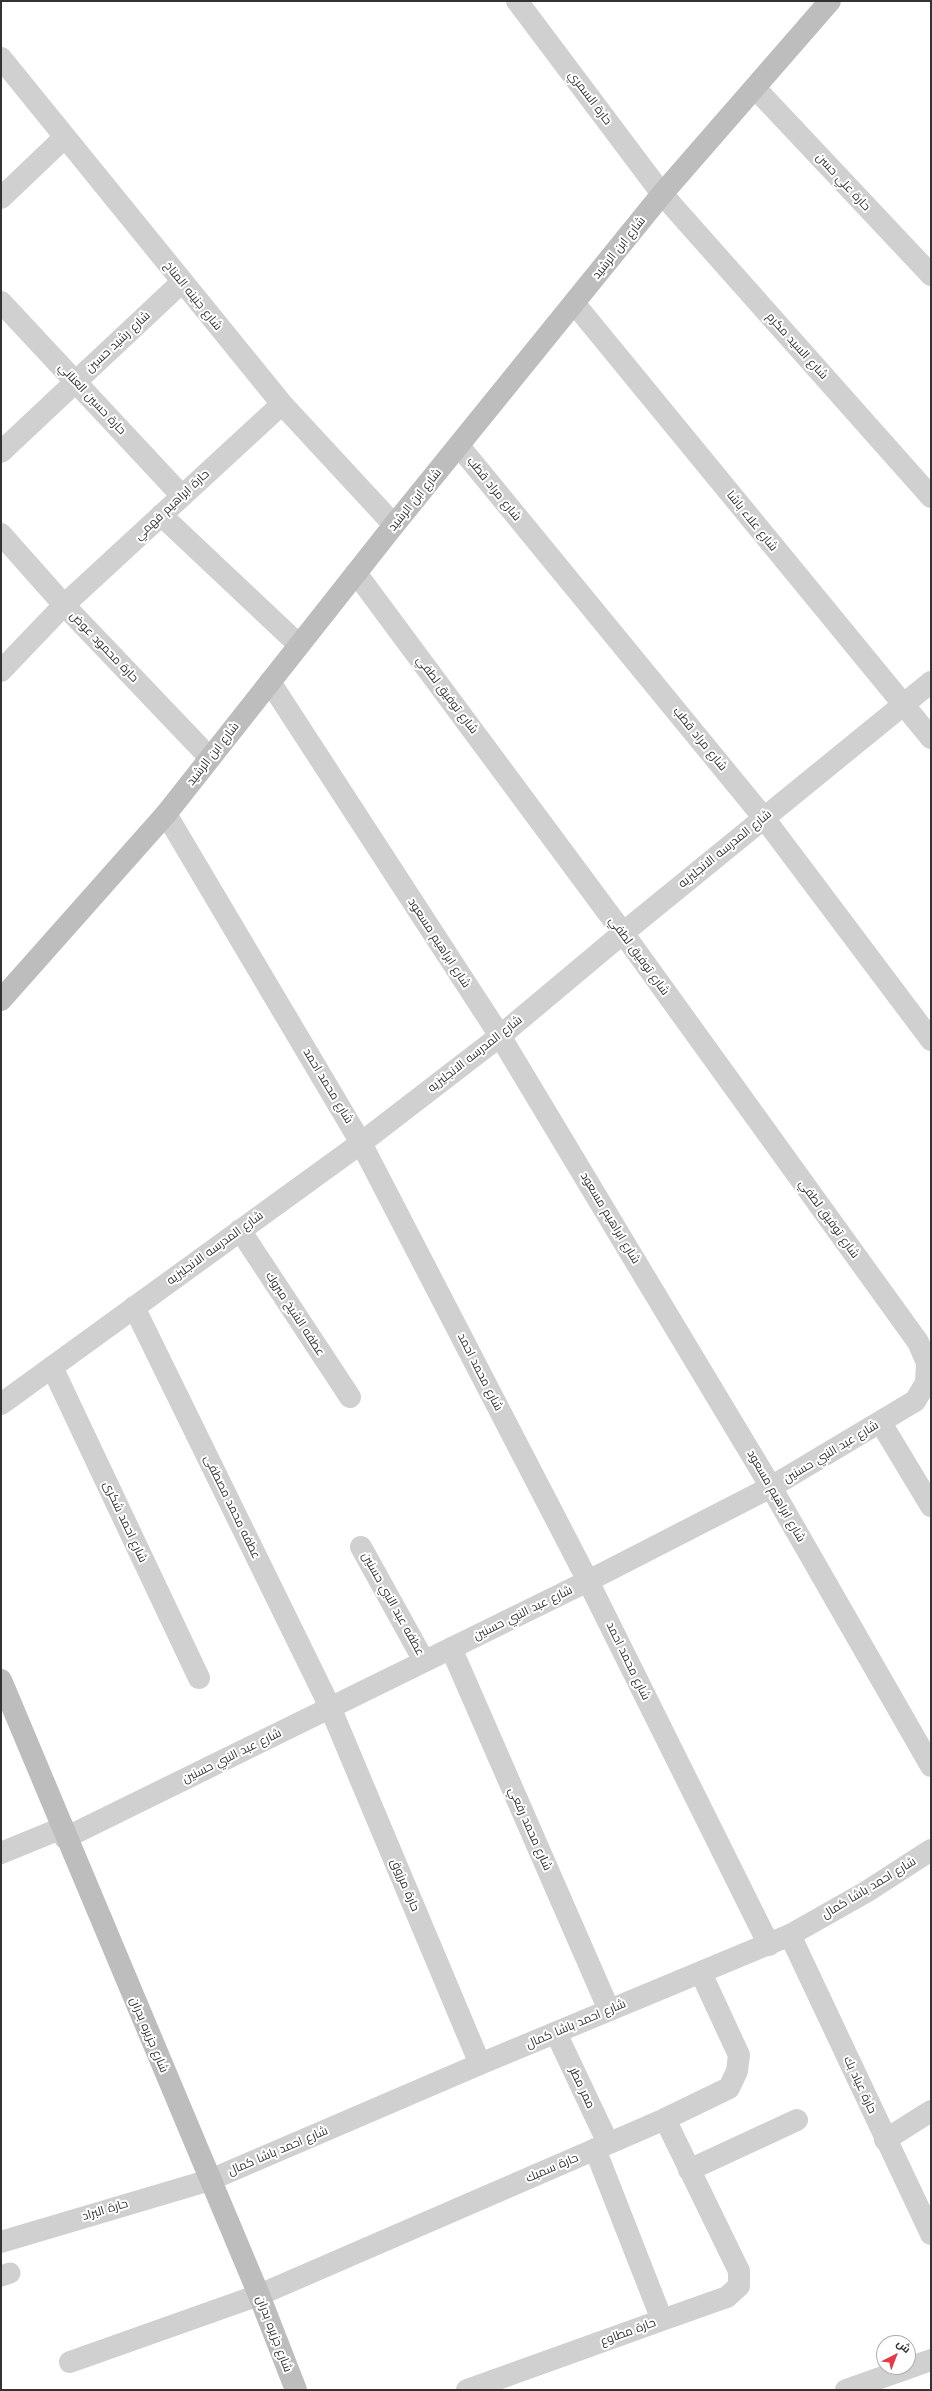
<!DOCTYPE html>
<meta charset="utf-8">
<style>
body{margin:0}
#map{position:relative;width:932px;height:2391px;overflow:hidden;background:#fff;font-family:"Work Sans",Cairo,sans-serif}
canvas{display:block}
.frame{position:absolute;inset:0;border:2px solid #333;pointer-events:none}
.north{position:absolute;left:876px;top:2335px;width:40px;height:40px;box-sizing:border-box;background:#fff;border:1px solid #adadad;border-radius:50%;rotate:42deg;font-size:11px;font-weight:700;line-height:16px;text-align:center;color:#333}
.north::after{content:'';display:block;margin:auto;width:14px;height:18px;background:#e63946;clip-path:polygon(50% 0,100% 100%,50% 72%,0 100%)}
</style>
<div id="map">
<canvas width="932" height="2391"></canvas>
<div class="frame"></div>
<div class="north">ش</div>
</div>
<script>
const c = document.querySelector('canvas').getContext('2d');
c.lineJoin = 'round';
const poly = rows => new Path2D(rows.map(r => 'M' + r).join(''));
function strokePath(path, color, width, dash) { c.strokeStyle = color; c.lineWidth = width; c.lineCap = dash ? 'butt' : 'round'; c.setLineDash(dash || []); c.stroke(path); }
function write(font, color, halo, rows, align = 'center') {
  c.font = font + ' "Work Sans",Cairo,sans-serif'; c.lineWidth = 4; c.setLineDash([]); c.textBaseline = 'middle'; c.strokeStyle = halo; c.fillStyle = color; for (const [text, x, y, turn = 0] of rows) {
    c.save(); c.translate(x, y); c.rotate((+turn || 0) * Math.PI / 180); c.textAlign = isNaN(turn) ? turn : align; if (halo) c.strokeText(text, 0, 0); c.fillText(text, 0, 0); c.restore();
  }
}
strokePath(poly([
 [1,2276,10,2273]
]), '#d0d0d0', 21);
strokePath(poly([
 [517,1,662,194,931,497],
 [1,58,282,404,394,525],
 [755,88,931,275],
 [1,198,65,137],
 [1,302,182,496],
 [574,303,931,738],
 [459,446,764,818,931,1040],
 [1,452,182,282],
 [161,515,299,645],
 [1,534,64,605,210,758],
 [1,671,64,605,282,404],
 [270,682,500,1036,771,1487,931,1766],
 [166,814,361,1143,588,1581,769,1945],
 [240,1230,350,1397],
 [134,1307,330,1707,480,2064],
 [52,1367,199,1678],
 [1,1404,361,1143,500,1036,623,933,931,682],
 [881,1423,931,1506],
 [361,1547,424,1661],
 [451,1648,609,2010],
 [65,1838,588,1581,771,1487,915,1401,926,1383,927,1363,918,1342,623,933,356,573],
 [1,1853,62,1828],
 [790,1935,931,2234],
 [556,2033,608,2143],
 [885,2140,931,2111],
 [689,2170,797,2120],
 [1,2242,210,2180,480,2064,790,1935,866,1892,931,1850],
 [662,2320,727,2297,739,2286,739,2271,665,2119],
 [70,2362,259,2295,665,2119,729,2088,737,2071,739,2055,701,1973],
 [467,2390,662,2320,595,2149],
 [846,2390,931,2360]
]), '#d0d0d0', 22);
strokePath(poly([
 [1,1000,166,814,394,525,662,194,830,1],
 [1,1680,259,2295,296,2390]
]), '#bdbdbd', 22);
write('12px', '#333', '#fff', [
 ["حارة السمري",590,98,53],
 ["حارة علي حسن",843,182,47],
 ["شارع ابن الرشيد",619,248,-51],
 ["شارع جنينه المناخ",193,296,51],
 ["شارع رشيد حسين",118,342,-43],
 ["شارع السيد مكرم",797,346,48],
 ["حارة حسين العناني",92,399,47],
 ["شارع مراد قطب",494,489,51],
 ["شارع ابن الرشيد",415,500,-51],
 ["حارة ابراهيم فهمي",172,505,-43],
 ["شارع علاء باشا",752,521,51],
 ["حارة محمود عوض",104,647,46],
 ["شارع توفيق لطفي",447,695,53],
 ["شارع مراد قطب",700,739,51],
 ["شارع ابن الرشيد",213,754,-52],
 ["شارع المدرسه الانجليزيه",725,849,-39],
 ["شارع ابراهيم مسعود",439,943,57],
 ["شارع توفيق لطفي",639,956,54],
 ["شارع المدرسه الانجليزيه",475,1054,-38],
 ["شارع محمد احمد",328,1086,59],
 ["شارع ابراهيم مسعود",610,1218,59],
 ["شارع توفيق لطفي",829,1219,54],
 ["شارع المدرسه الانجليزيه",215,1248,-36],
 ["عطفه الشيخ مبروك",295,1314,57],
 ["شارع محمد احمد",480,1372,63],
 ["شارع عبد النبي حسنين",831,1452,-31],
 ["شارع ابراهيم مسعود",776,1496,60],
 ["عطفه محمد مصطفى",232,1507,64],
 ["شارع احمد شكرى",125,1522,65],
 ["عطفه عبد النبي حسنين",393,1604,61],
 ["شارع عبد النبي حسنين",523,1613,-26],
 ["شارع محمد احمد",628,1661,64],
 ["شارع عبد النبي حسنين",232,1756,-26],
 ["شارع محمد رفعي",530,1829,66],
 ["حارة مرزوق",405,1885,67],
 ["شارع احمد باشا كمال",869,1888,-31],
 ["شارع احمد باشا كمال",576,2024,-23],
 ["شارع جزيره بدران",149,2035,67],
 ["حارة عياد بك",860,2085,65],
 ["ممر مطر",582,2088,65],
 ["شارع احمد باشا كمال",278,2151,-23],
 ["حارة سمبك",552,2168,-23],
 ["حارة البراد",105,2210,-17],
 ["حارة مطاوع",628,2332,-20],
 ["شارع جزيره بدران",274,2334,69]
]);
</script>
